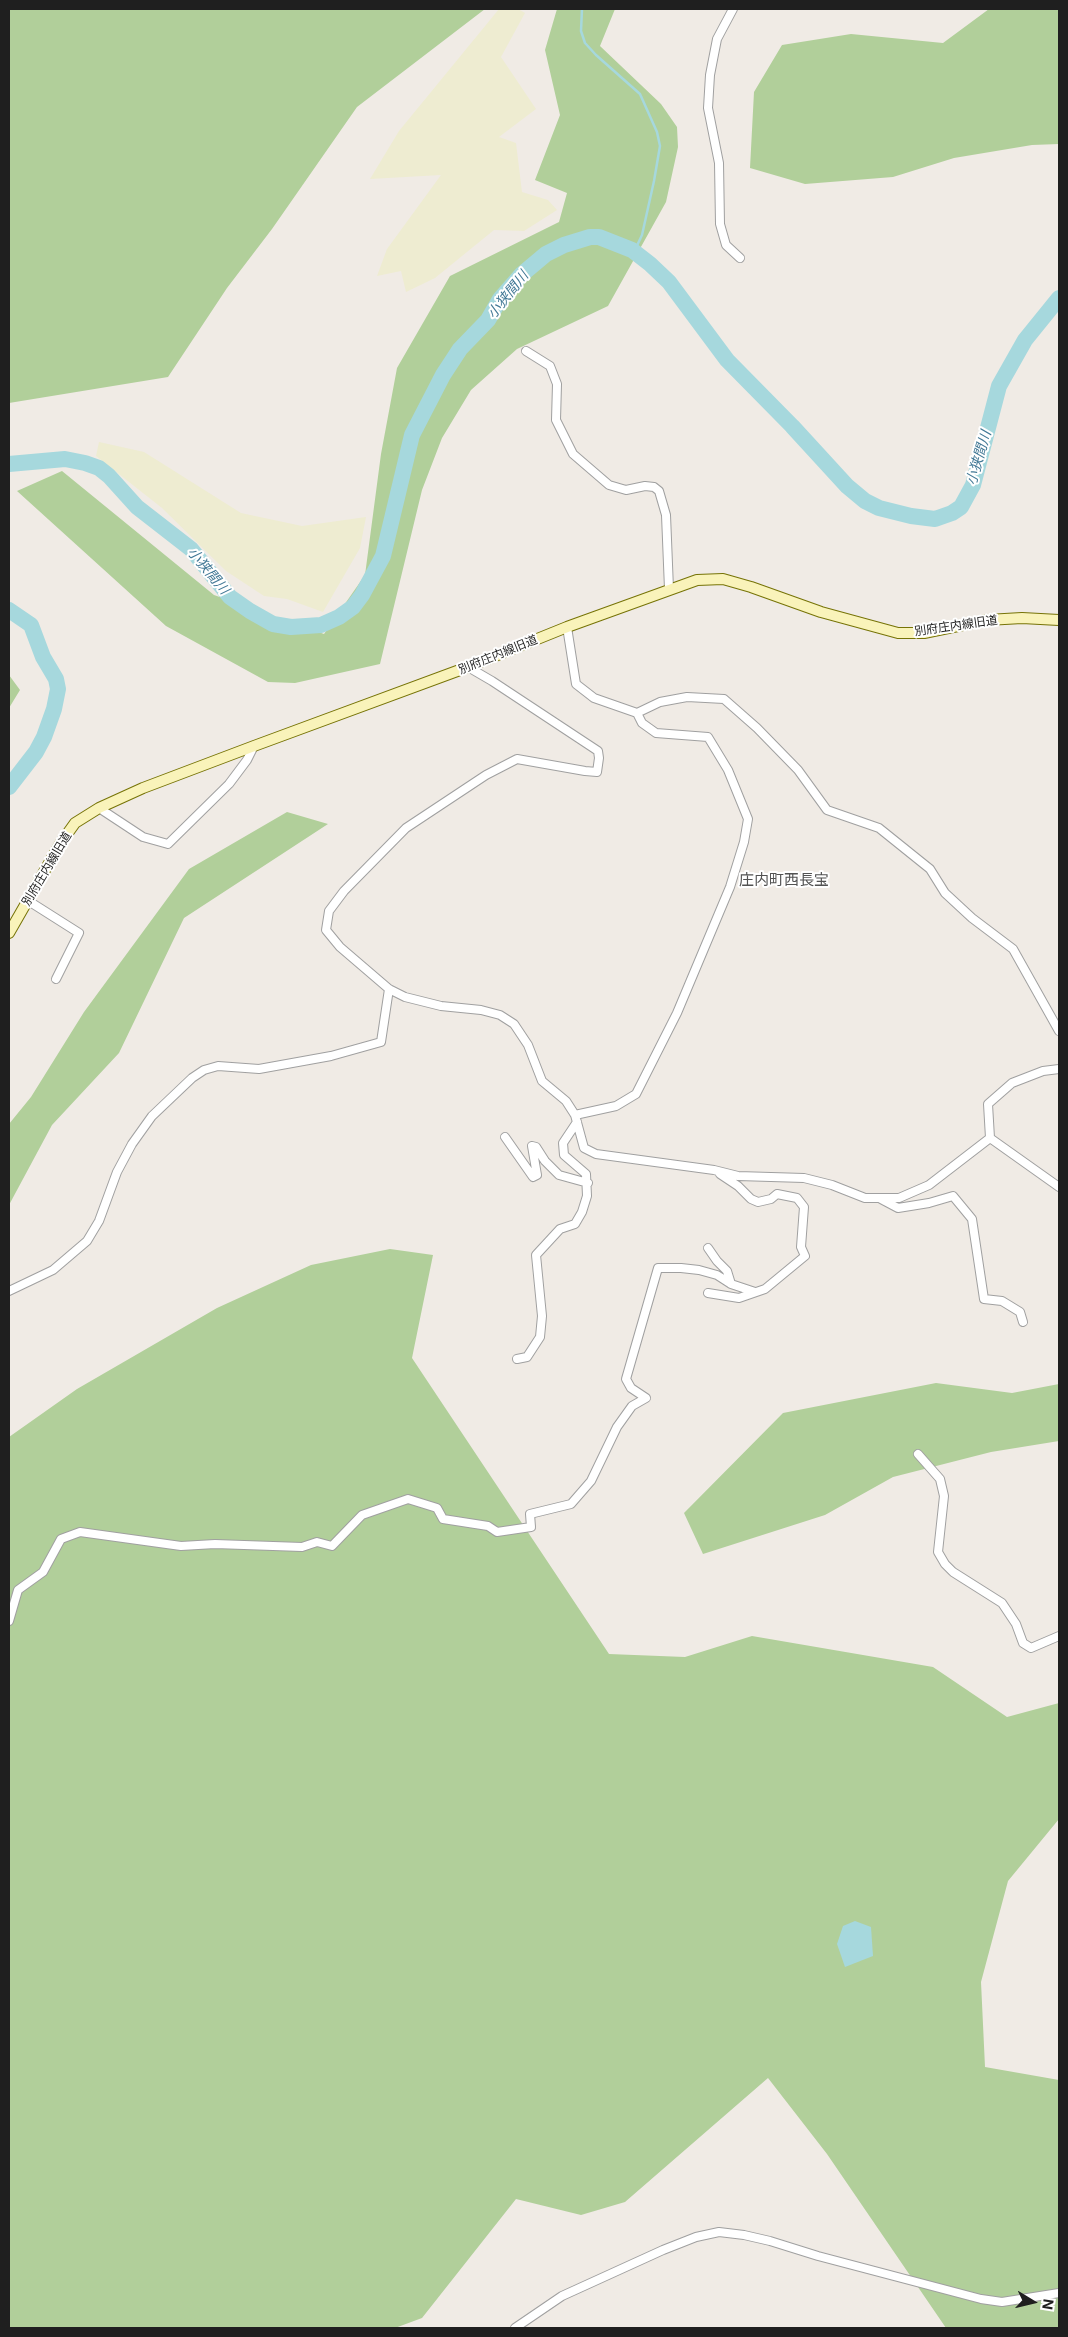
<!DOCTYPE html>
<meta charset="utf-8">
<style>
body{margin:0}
#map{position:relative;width:1068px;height:2337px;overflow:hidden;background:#f0ebe5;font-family:Inter,sans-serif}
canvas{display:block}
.frame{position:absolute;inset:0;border:10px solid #1f1f1f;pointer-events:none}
.north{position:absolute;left:1008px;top:2277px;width:50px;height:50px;-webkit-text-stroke:4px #fff;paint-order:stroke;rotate:99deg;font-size:14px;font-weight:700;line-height:20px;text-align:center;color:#1f1f1f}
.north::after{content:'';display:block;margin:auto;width:18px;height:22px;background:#1f1f1f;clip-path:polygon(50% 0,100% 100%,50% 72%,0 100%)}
</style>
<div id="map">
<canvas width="1068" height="2337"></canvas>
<div class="frame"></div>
<div class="north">N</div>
</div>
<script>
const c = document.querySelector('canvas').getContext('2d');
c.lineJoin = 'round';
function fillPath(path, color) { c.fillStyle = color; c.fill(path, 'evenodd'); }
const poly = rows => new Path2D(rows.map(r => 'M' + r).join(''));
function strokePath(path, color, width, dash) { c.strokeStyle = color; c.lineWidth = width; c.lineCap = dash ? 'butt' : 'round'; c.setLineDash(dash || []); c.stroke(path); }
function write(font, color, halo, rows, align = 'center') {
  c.font = font + ' Inter,"Noto Sans JP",sans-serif'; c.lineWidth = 4; c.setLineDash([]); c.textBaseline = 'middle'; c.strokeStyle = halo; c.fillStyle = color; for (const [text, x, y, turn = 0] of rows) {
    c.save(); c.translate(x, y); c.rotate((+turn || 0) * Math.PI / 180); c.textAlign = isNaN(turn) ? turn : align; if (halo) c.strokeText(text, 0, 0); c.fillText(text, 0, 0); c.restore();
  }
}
fillPath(poly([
 [499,9,518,9,525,13,501,57,536,109,499,137,516,143,522,192,548,200,557,210,524,231,494,230,435,278,406,292,401,271,377,276,387,249,441,175,370,179,399,131],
 [99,442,144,452,241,513,302,526,366,517,360,548,323,612,287,599,264,596,226,571,162,508,96,456]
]), '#eeecd1');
fillPath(poly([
 [9,9,485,9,357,107,272,229,227,288,168,377,9,403],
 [557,9,615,9,600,46,661,104,677,127,678,147,666,202,608,306,517,349,471,390,442,438,422,490,380,664,295,683,268,682,166,626,17,491,62,471,214,595,324,634,365,575,381,454,397,368,450,276,559,222,567,193,535,180,560,115,545,50],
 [989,9,1059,9,1059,144,1032,145,954,158,893,177,805,184,750,168,754,92,782,45,851,34,943,43],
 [9,675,20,690,9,708],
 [287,812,328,824,184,918,119,1053,52,1125,9,1205,9,1124,31,1097,84,1012,189,869],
 [390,1249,433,1255,412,1358,609,1654,685,1657,752,1636,933,1667,1007,1717,1059,1703,1059,1819,1008,1881,981,1982,985,2067,1059,2080,1059,2328,946,2328,827,2154,768,2078,625,2202,581,2215,516,2199,422,2318,395,2328,9,2328,9,1437,77,1389,217,1308,311,1265],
 [936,1383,1012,1393,1059,1384,1059,1441,991,1452,893,1477,825,1515,703,1554,684,1513,783,1413]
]), '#b1cf9a');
fillPath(poly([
 [855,1921,871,1927,873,1956,845,1967,837,1944,843,1926]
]), '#a6d8dd');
strokePath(poly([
 [582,9,581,31,585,43,596,55,640,94,657,132,660,146,654,181,642,235,634,252]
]), '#a6d8dd', 2.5);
strokePath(poly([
 [9,464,65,459,85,463,99,468,109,476,137,507,191,549,230,597,250,611,273,624,291,627,321,625,339,617,353,607,362,595,383,556,412,435,443,375,460,349,488,320,500,299,521,275,546,254,564,245,590,237,599,237,632,250,650,264,669,282,727,360,792,426,847,486,865,501,879,508,911,516,935,519,952,513,961,507,973,485,999,386,1025,340,1059,298],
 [9,610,31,625,43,657,56,679,58,689,54,709,44,737,36,752,9,787]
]), '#a6d8dd', 16);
const street = poly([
 [733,9,717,39,710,75,708,108,719,163,720,224,726,245,740,258],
 [526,351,550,366,557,384,556,420,573,454,609,485,626,490,645,486,654,487,659,491,666,515,669,589],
 [567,627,576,684,594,698,637,713,642,723,656,733,708,737,728,770,748,819,744,842,730,887,677,1013,636,1094,616,1106,575,1115],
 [468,667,492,681,598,751,599,758,597,772,585,771,517,759,486,775,406,828,344,891,329,911,326,930,340,947,389,989,405,997,441,1006,481,1010,500,1015,514,1024,528,1045,542,1081,566,1101,575,1115,584,1148,596,1154,714,1170,738,1176,804,1178,832,1185,865,1198,899,1198,929,1185,990,1138],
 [637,713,660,702,687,697,724,699,757,728,798,770,827,810,879,828,930,869,945,893,972,918,1013,949,1059,1031],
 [99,808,143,837,168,844,229,784,247,760,254,746],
 [27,900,79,933,56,979],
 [505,1137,533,1177,537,1175,532,1146,536,1147,545,1161,559,1175,588,1183],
 [990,1138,988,1104,1012,1083,1043,1071,1059,1069],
 [990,1138,1059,1187],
 [881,1199,898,1208,929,1203,953,1196,972,1219,984,1299,1002,1301,1020,1312,1023,1322],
 [708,1248,717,1261,727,1271,731,1284,755,1292],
 [9,1291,53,1270,87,1241,99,1221,117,1172,132,1144,152,1116,192,1078,204,1070,218,1066,259,1069,331,1056,381,1042,389,989],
 [708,1293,739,1298,765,1289,805,1256,801,1247,804,1207,797,1198,777,1194,771,1199,758,1202,751,1199,738,1186,720,1174],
 [517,1359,527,1357,540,1337,542,1316,536,1255,560,1229,575,1224,582,1212,587,1196,586,1174,564,1155,563,1143,577,1122],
 [918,1454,940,1479,944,1496,938,1552,945,1564,953,1572,1002,1603,1016,1624,1023,1643,1031,1648,1059,1636],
 [9,1621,18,1590,43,1572,61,1539,80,1532,181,1546,215,1544,302,1547,317,1542,332,1546,362,1515,408,1499,437,1508,443,1519,488,1526,497,1532,531,1527,530,1514,571,1504,591,1481,617,1427,632,1406,646,1398,631,1388,626,1379,658,1268,681,1268,699,1270,717,1275,731,1284],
 [515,2328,562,2296,663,2250,696,2237,719,2232,744,2235,770,2241,818,2256,981,2299,1002,2302,1059,2293]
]);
const secondary = poly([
 [9,933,60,844,75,823,99,808,143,788,254,746,468,667,567,627,697,580,723,579,751,587,821,612,898,633,924,633,987,620,1022,618,1059,620]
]);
strokePath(street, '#a0a0a0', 10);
strokePath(secondary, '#767306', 12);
strokePath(street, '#fff', 8);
strokePath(secondary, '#f9f3ba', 10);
write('12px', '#1f1f1f', '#fff', [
 ["別府庄内線旧道",956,626,-8],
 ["別府庄内線旧道",498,655,-22],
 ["別府庄内線旧道",47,869,-59]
]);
write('italic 14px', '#437996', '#fff', [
 ["小狭間川",508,295,-51],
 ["小狭間川",979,458,-74],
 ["小狭間川",208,571,50]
]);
write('15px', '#525252', '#fff', [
 ["庄内町西長宝",784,880]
]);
</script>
